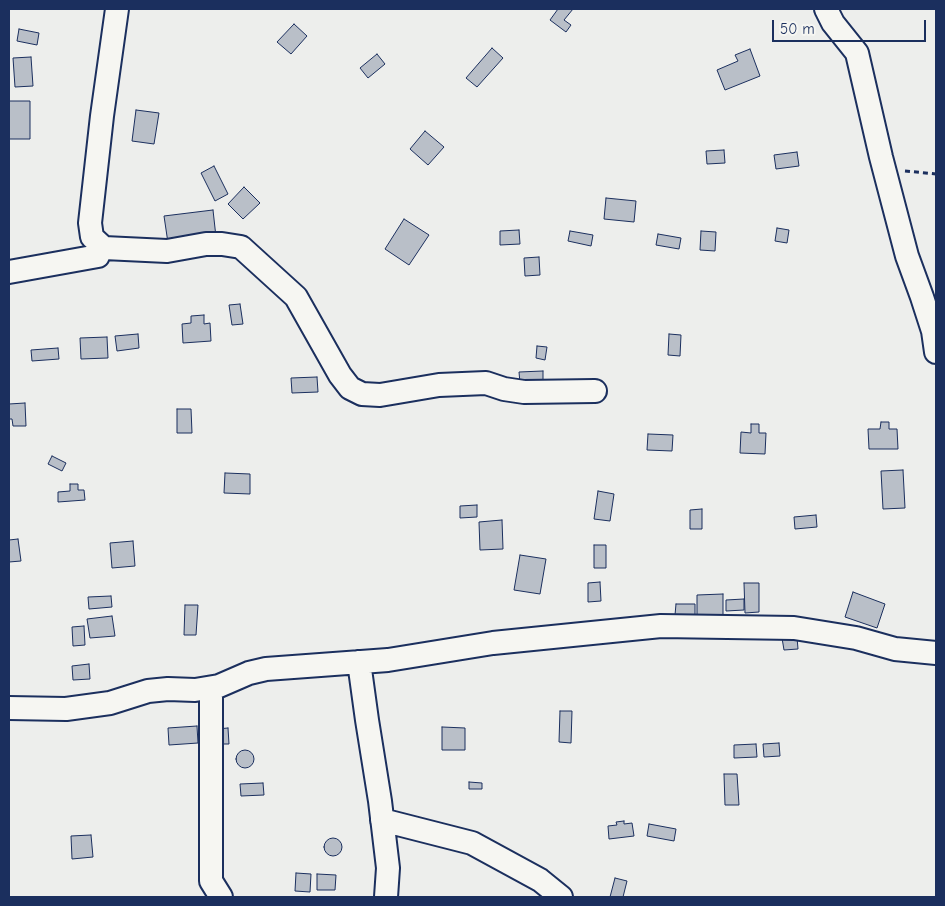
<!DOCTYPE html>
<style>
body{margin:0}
#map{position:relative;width:945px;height:906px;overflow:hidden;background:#edeeec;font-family:"Comic Neue",sans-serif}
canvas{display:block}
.frame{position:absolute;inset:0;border:10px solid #1b2f5e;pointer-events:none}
.scale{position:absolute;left:772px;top:20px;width:154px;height:22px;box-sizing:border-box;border:2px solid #1b2f5e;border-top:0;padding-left:6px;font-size:15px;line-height:18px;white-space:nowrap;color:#1b2f5e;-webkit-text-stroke:4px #f6f6f2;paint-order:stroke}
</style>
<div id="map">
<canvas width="945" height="906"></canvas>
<div class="frame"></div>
<div class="scale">50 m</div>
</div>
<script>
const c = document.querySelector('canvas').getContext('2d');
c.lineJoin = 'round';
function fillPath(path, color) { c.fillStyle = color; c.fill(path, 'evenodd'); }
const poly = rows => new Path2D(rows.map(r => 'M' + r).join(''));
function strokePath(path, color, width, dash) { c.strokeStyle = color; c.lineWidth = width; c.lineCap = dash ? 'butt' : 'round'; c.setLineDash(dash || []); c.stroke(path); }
const building = poly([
 [558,9,573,9,564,20,571,25,566,32,550,20,558,9],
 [294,24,307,36,291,54,277,42,294,24],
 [19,29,39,33,37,45,17,41,19,29],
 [492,48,503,58,477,87,466,78,492,48],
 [750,49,760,76,725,90,717,70,738,61,735,55,750,49],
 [377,54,385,64,368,78,360,68,377,54],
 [31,57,33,86,15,87,13,58,31,57],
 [9,101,30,101,30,139,9,139,9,101],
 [136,110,159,113,154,144,132,141,136,110],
 [425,131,444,147,428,165,410,149,425,131],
 [724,150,725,163,707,164,706,151,724,150],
 [797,152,799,166,776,169,774,155,797,152],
 [214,166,228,194,215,201,201,173,214,166],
 [244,187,260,203,243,219,228,204,244,187],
 [606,198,636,201,634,222,604,219,606,198],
 [213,210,216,237,168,243,164,216,213,210],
 [404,219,429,235,409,265,385,249,404,219],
 [777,228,789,230,787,243,775,241,777,228],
 [519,230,520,244,500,245,500,231,519,230],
 [570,231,593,235,591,246,568,241,570,231],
 [701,231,716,232,715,251,700,250,701,231],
 [658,234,681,238,679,249,656,245,658,234],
 [539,257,540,275,525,276,524,258,539,257],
 [240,304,243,324,232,325,229,305,240,304],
 [204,315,204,324,210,323,211,341,183,343,182,324,191,323,191,316,204,315],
 [138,334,139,348,117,351,115,336,138,334],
 [669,334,681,335,680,356,668,355,669,334],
 [107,337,108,358,81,359,80,338,107,337],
 [537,346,547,347,545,360,536,358,537,346],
 [58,348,59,359,32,361,31,350,58,348],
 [543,371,543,382,520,383,519,372,543,371],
 [317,377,318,392,292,393,291,378,317,377],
 [25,403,26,426,13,426,12,419,9,419,9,404,25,403],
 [177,409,191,409,192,433,177,433,177,409],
 [881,422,889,422,889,429,897,429,898,449,869,449,868,429,880,429,881,422],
 [751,424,759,424,759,433,766,433,765,454,740,453,741,432,751,433,751,424],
 [648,434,673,435,672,451,647,450,648,434],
 [52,456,66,463,62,471,48,464,52,456],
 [903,470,905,508,883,509,881,471,903,470],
 [225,473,250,474,250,494,224,493,225,473],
 [70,484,78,484,78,490,84,490,85,500,58,502,58,492,70,491,70,484],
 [598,491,614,494,610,521,594,519,598,491],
 [477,505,477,517,460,518,460,506,477,505],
 [702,509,702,529,690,529,690,510,702,509],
 [816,515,817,527,795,529,794,517,816,515],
 [502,520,503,549,480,550,479,522,502,520],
 [18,539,21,561,9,562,9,540,18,539],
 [133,541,135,566,112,568,110,543,133,541],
 [594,545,606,545,606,568,594,568,594,545],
 [520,555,546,559,540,594,514,590,520,555],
 [600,582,601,601,588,602,588,583,600,582],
 [744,583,759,583,759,612,745,613,744,583],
 [853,592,885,604,877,628,845,617,853,592],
 [723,594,723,616,697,617,697,595,723,594],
 [111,596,112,607,89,609,88,597,111,596],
 [744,599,744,610,726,611,726,600,744,599],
 [676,604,695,604,695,616,675,615,676,604],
 [185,605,198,605,196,635,184,635,185,605],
 [112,616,115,636,90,638,87,619,112,616],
 [84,626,85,645,73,646,72,627,84,626],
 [797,637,798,649,784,650,782,638,797,637],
 [89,664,90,679,73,680,72,666,89,664],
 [560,711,572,711,571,743,559,742,560,711],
 [197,726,198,743,169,745,168,728,197,726],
 [442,727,465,728,465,750,442,750,442,727],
 [228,728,229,744,218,744,217,729,228,728],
 [779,743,780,756,764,757,763,744,779,743],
 [756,744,757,757,734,758,734,745,756,744],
 '236 759a9 9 0 1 1 18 0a9 9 0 1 1-18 0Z',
 [724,774,737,774,739,805,725,805,724,774],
 [469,782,482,783,482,789,469,789,469,782],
 [263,783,264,795,241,796,240,784,263,783],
 [624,821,624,824,632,823,634,836,609,839,608,826,617,825,616,822,624,821],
 [649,824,676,829,674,841,647,836,649,824],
 [91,835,93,857,72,859,71,836,91,835],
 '324 847a9 9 0 1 1 18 0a9 9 0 1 1-18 0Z',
 [296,873,311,874,310,892,295,891,296,873],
 [317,874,336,875,335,890,317,890,317,874],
 [615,878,627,881,623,897,610,897,615,878]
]);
fillPath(building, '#b9bfc8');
strokePath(building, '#1b2f5e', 1);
const minor = poly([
 [117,9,102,116,90,223,92,237,104,248,167,251,206,244,222,244,241,247,296,297,340,375,350,388,362,394,380,395,439,385,486,383,504,389,524,392,595,391],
 [826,9,833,23,857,53,881,157,907,256,922,297,933,331,936,352],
 [9,272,98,256],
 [359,662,367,720,380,801,388,868,386,897],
 [211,697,211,881,221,897],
 [9,708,66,709,110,703,148,691,168,689,195,690,219,686,249,673,266,669,388,660,493,643,661,626,794,628,856,638,895,649,936,653],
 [382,820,472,843,540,880,561,897]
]);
strokePath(minor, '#1b2f5e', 26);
strokePath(poly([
 [905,171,936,174]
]), '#1b2f5e', 3, [5, 4]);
strokePath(minor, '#f6f6f2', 22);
</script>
